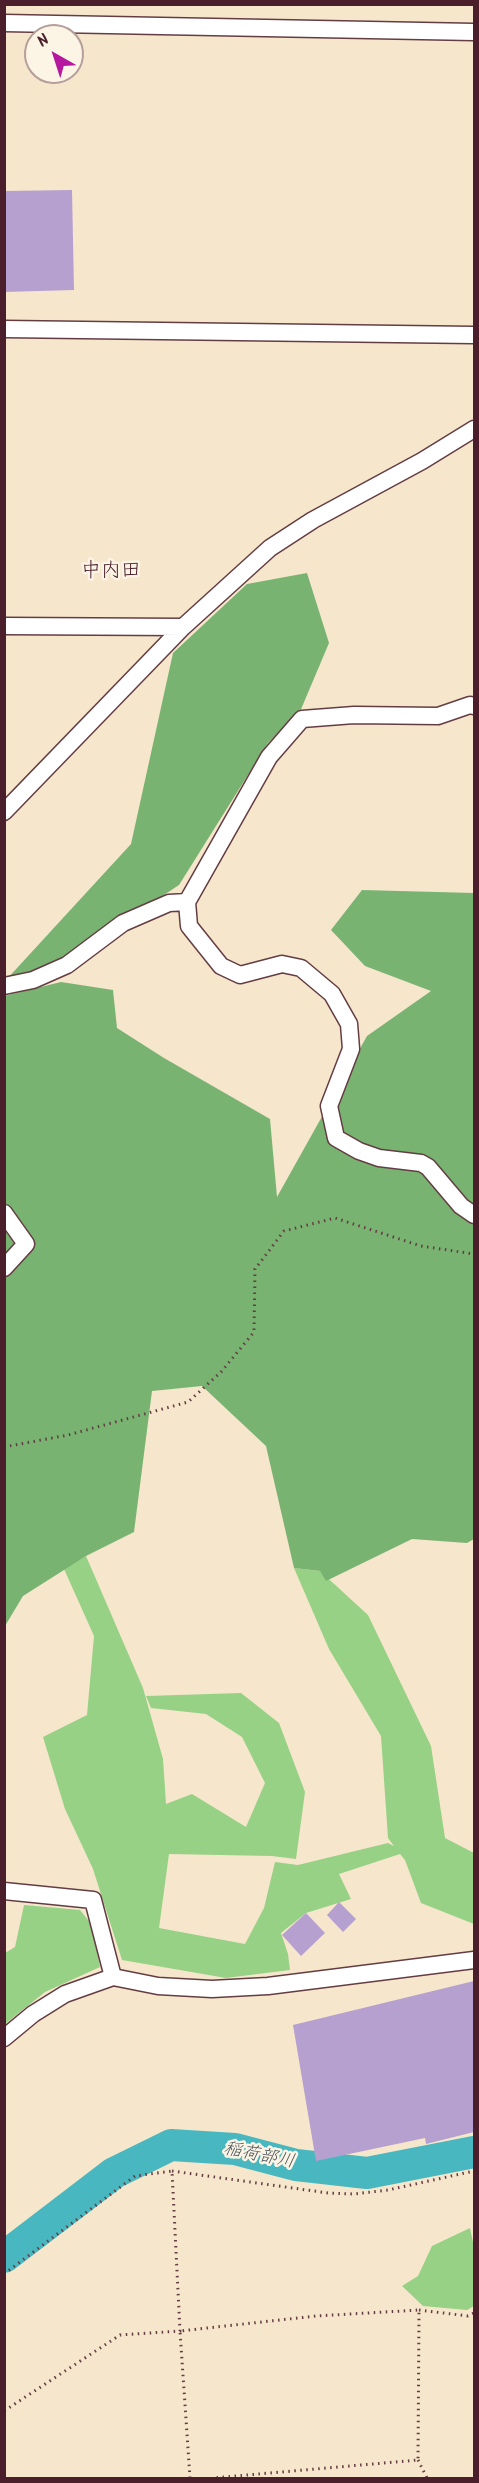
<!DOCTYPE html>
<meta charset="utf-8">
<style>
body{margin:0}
#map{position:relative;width:479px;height:2483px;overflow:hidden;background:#f6e6cc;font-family:Kalam,sans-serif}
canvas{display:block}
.frame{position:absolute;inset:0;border:6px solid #4a1f2b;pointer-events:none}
.north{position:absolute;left:24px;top:24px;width:60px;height:60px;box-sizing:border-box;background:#fcf5e5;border:2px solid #b59f9b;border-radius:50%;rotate:321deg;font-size:16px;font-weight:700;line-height:24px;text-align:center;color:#4a1f2b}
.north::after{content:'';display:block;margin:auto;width:21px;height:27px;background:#b5179e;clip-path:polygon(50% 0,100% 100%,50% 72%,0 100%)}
</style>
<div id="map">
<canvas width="479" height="2483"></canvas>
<div class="frame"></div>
<div class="north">N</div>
</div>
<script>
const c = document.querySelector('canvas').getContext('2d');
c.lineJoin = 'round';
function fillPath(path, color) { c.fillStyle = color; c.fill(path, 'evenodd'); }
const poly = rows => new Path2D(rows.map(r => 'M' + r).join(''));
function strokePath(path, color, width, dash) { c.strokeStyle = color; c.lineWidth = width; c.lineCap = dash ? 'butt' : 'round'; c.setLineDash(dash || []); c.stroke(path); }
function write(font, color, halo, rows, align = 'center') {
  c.font = font + ' Kalam,"Klee One",sans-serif'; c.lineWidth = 5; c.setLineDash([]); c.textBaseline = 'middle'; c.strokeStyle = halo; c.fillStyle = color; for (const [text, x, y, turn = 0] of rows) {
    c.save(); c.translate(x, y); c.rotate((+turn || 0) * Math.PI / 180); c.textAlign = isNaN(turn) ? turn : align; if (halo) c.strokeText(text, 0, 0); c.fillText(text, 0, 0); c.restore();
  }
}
fillPath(poly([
 [86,1556,143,1688,163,1759,166,1804,192,1794,246,1827,265,1783,242,1737,206,1714,151,1708,146,1696,241,1693,279,1723,305,1792,296,1859,272,1856,169,1854,159,1928,245,1944,264,1908,275,1862,298,1865,388,1843,394,1846,388,1838,381,1736,329,1649,294,1568,320,1571,368,1615,431,1746,445,1838,474,1853,474,1924,421,1903,405,1860,400,1854,339,1874,351,1899,306,1913,281,1933,288,1954,290,1970,226,1978,122,1960,93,1869,65,1809,43,1737,87,1715,94,1636,64,1569],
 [24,1905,80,1910,92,1925,100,1967,45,1992,5,2024,5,1953,15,1947],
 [470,2228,474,2247,474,2306,467,2310,423,2306,402,2286,418,2276,432,2246]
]), '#97d185');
fillPath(poly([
 [307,573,329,643,299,714,268,743,179,885,62,962,6,980,131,844,173,653,247,584],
 [362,890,474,893,474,1539,467,1543,412,1539,326,1581,320,1571,294,1568,266,1446,202,1386,152,1391,134,1532,86,1556,23,1596,5,1626,4,996,61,982,113,990,117,1028,164,1058,270,1119,277,1197,367,1036,431,991,365,966,331,930]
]), '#79b372');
strokePath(poly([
 [4,2257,114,2173,171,2145,235,2149,296,2165,367,2173,474,2152]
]), '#48b7bf', 32);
fillPath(poly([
 [72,190,74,290,4,292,4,191],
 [339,1902,356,1919,343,1932,327,1915],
 [306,1913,325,1933,301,1956,282,1935],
 [474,1981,474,2132,426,2144,425,2138,316,2161,293,2025]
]), '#b6a0cf');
const minor = poly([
 [4,23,474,32],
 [4,329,474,335],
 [4,626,183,627],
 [474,706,470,705,438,716,354,715,302,719,269,757,187,902,189,926,221,966,240,975,282,964,301,968,332,994,349,1024,351,1049,329,1106,336,1138,359,1151,379,1158,421,1163,428,1167,461,1206,474,1215],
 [4,812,183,627,270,548,313,520,422,461,474,429],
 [4,986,33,980,67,965,123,923,169,903,187,902],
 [4,1213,26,1244,4,1268],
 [4,1891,93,1900,113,1977],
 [4,2038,33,2014,65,1994,113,1977,158,1986,212,1989,268,1986,474,1960]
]);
strokePath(minor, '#643d43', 19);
strokePath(poly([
 [4,1447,68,1435,188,1402,221,1372,254,1332,255,1269,284,1231,335,1218,421,1246,474,1254],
 [172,2171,328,2193,354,2194,388,2190,474,2171],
 [4,2274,135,2176,172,2171,180,2331,120,2335,4,2411],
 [419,2310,468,2316,474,2313],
 [418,2460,427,2478],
 [190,2478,180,2331,316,2316,419,2310,418,2460,213,2478]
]), '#643d43', 3, [1.5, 4.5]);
strokePath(minor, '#fff', 16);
write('italic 18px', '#49545f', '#fcf5e5', [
 ["稲荷部川",259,2157,11]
]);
write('20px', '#4a1f2b', '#fcf5e5', [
 ["中内田",111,573]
]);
</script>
